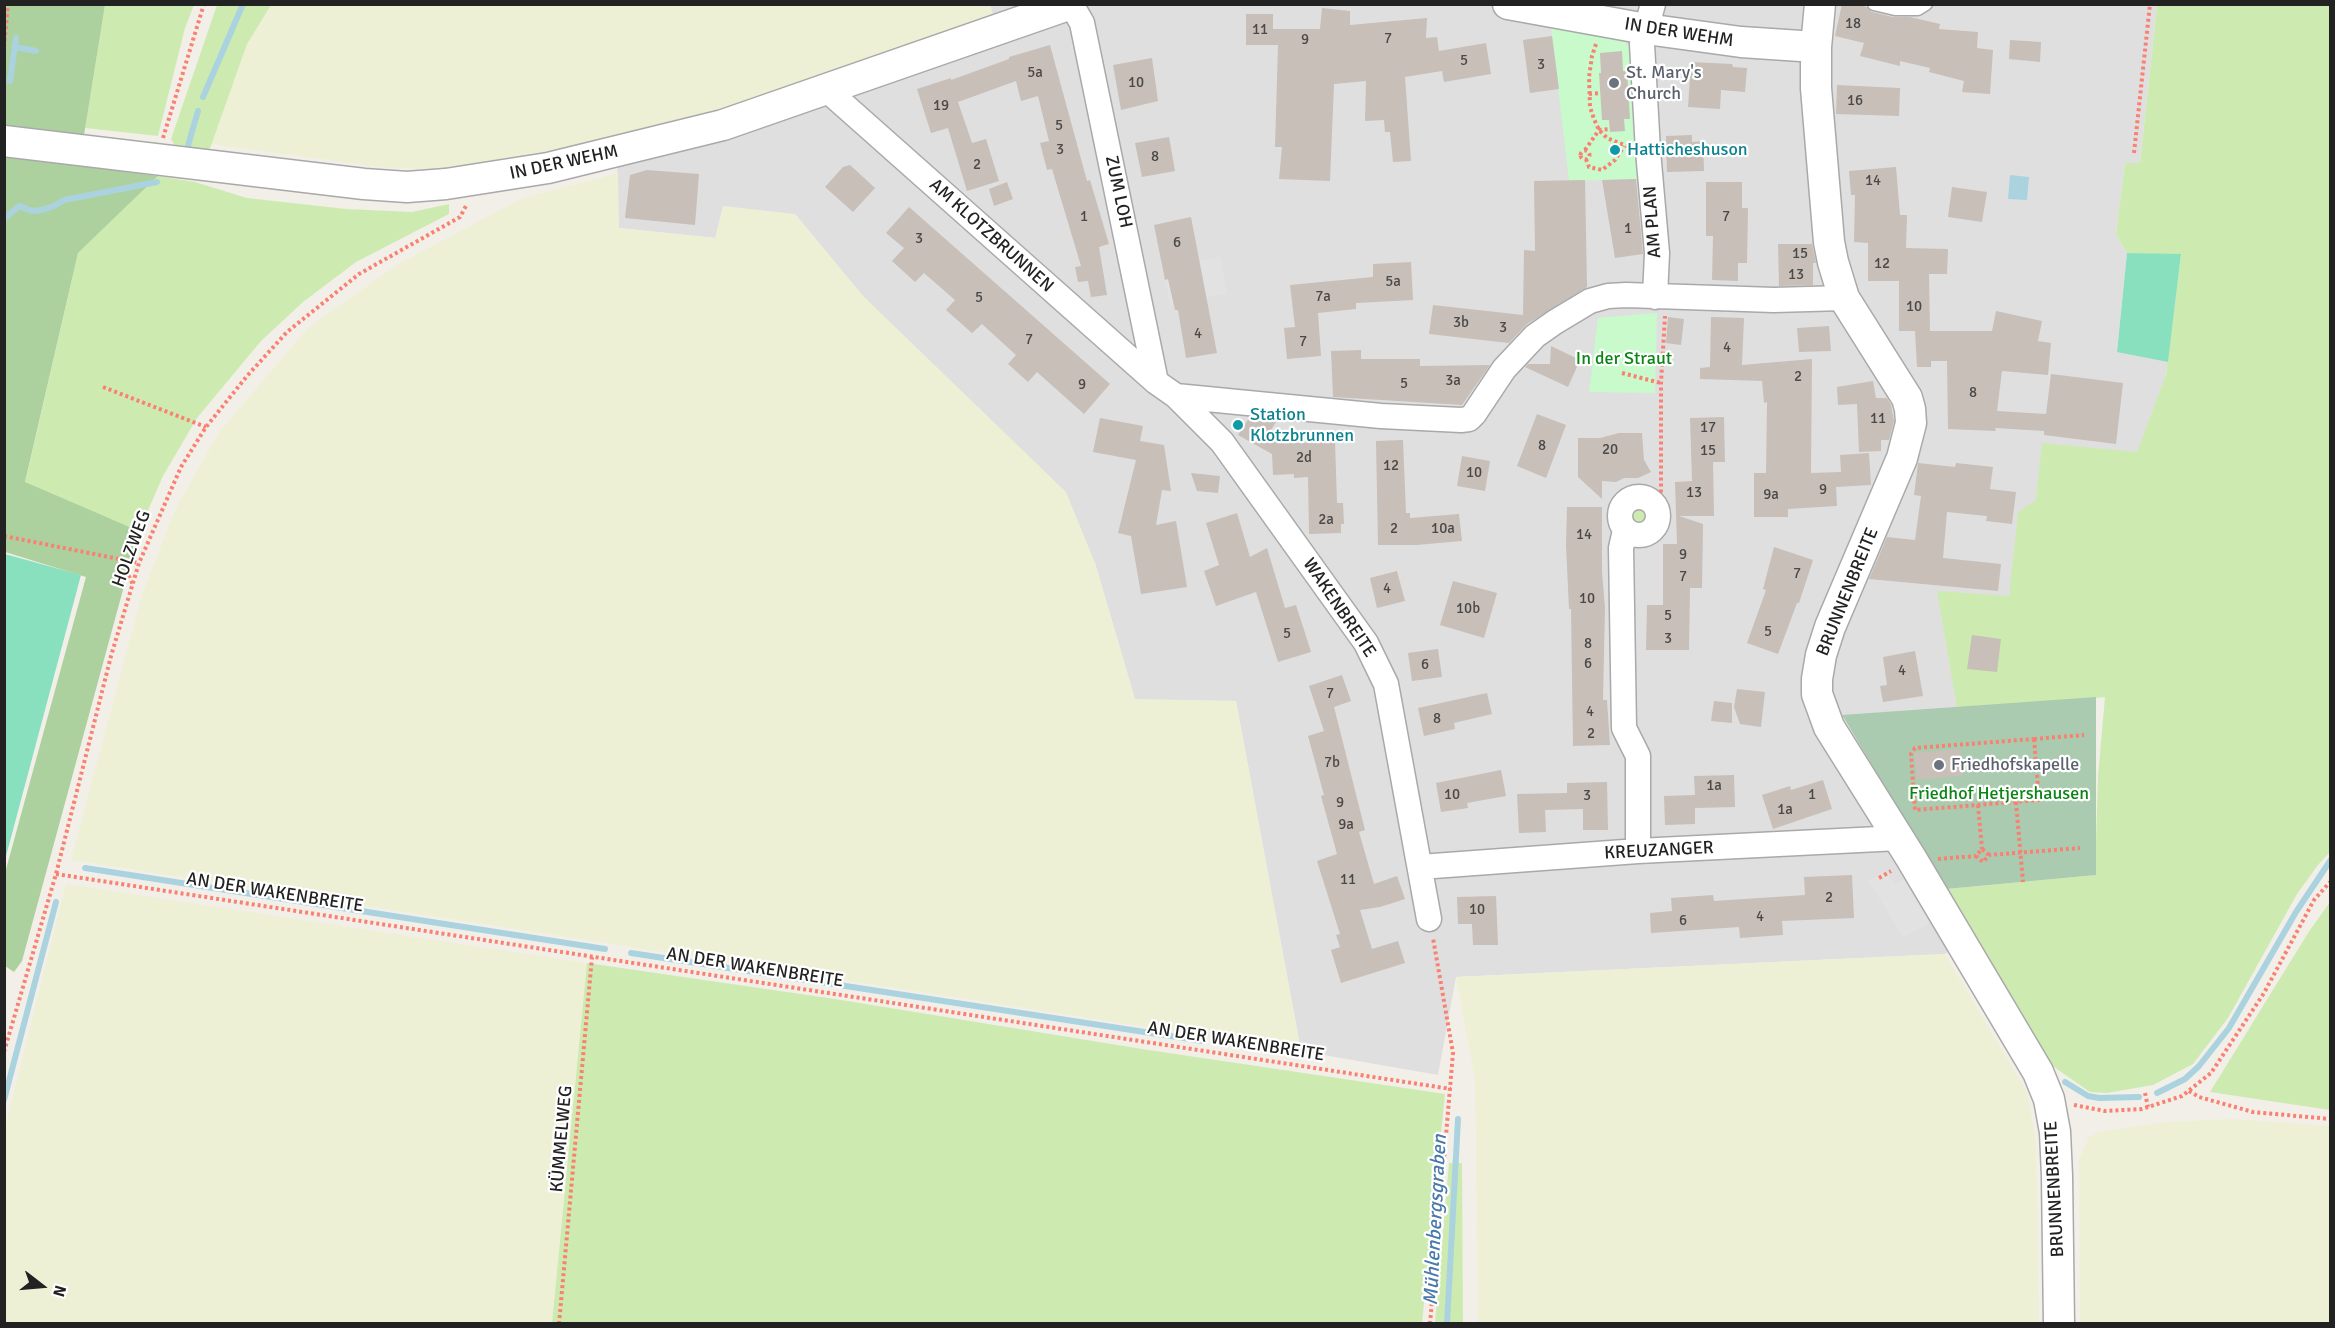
<!DOCTYPE html>
<meta charset="utf-8">
<style>
body{margin:0}
#map{position:relative;width:2335px;height:1328px;overflow:hidden;background:#f2efe9;font-family:Signika,sans-serif}
canvas{display:block}
.frame{position:absolute;inset:0;border:6px solid #222;pointer-events:none}
.north{position:absolute;left:12px;top:1256px;width:60px;height:60px;-webkit-text-stroke:4px #fff;paint-order:stroke;rotate:106deg;font-size:16px;font-weight:700;line-height:24px;text-align:center;color:#222}
.north::after{content:'';display:block;margin:auto;width:21px;height:27px;background:#222;clip-path:polygon(50% 0,100% 100%,50% 72%,0 100%)}
</style>
<div id="map">
<canvas width="2335" height="1328"></canvas>
<div class="frame"></div>
<div class="north">N</div>
</div>
<script>
const c = document.querySelector('canvas').getContext('2d');
c.lineJoin = 'round';
function fillPath(path, color) { c.fillStyle = color; c.fill(path, 'evenodd'); }
const poly = rows => new Path2D(rows.map(r => 'M' + r).join(''));
function strokePath(path, color, width, dash) { c.strokeStyle = color; c.lineWidth = width; c.lineCap = dash ? 'butt' : 'round'; c.setLineDash(dash || []); c.stroke(path); }
function write(font, color, halo, rows, align = 'center') {
  c.font = font + ' Signika,sans-serif'; c.lineWidth = 4.5; c.setLineDash([]); c.textBaseline = 'middle'; c.strokeStyle = halo; c.fillStyle = color; for (const [text, x, y, turn = 0] of rows) {
    c.save(); c.translate(x, y); c.rotate((+turn || 0) * Math.PI / 180); c.textAlign = isNaN(turn) ? turn : align; if (halo) c.strokeText(text, 0, 0); c.fillText(text, 0, 0); c.restore();
  }
}
fillPath(poly([
 [990,5,2157,5,2140,163,2125,163,2116,234,2127,253,2117,351,2168,362,2105,697,1842,716,1973,938,1945,954,1456,977,1438,1075,1301,1051,1236,701,1135,700,1095,563,862,295,795,214,716,238,618,228,617,137,994,18]
]), '#e0dfdf');
fillPath(poly([
 [990,4,994,19,681,123,564,148,444,169,387,168,210,144,247,44,271,5],
 [618,173,619,228,715,238,723,206,795,214,862,295,1066,492,1095,563,1135,699,1236,701,1301,1051,71,860,142,594,175,510,219,432,308,328,398,264,523,198],
 [66,884,587,963,552,1323,5,1324,5,1128],
 [1945,954,2027,1092,2036,1140,2039,1323,1478,1323,1475,1080,1456,977],
 [2233,1119,2330,1126,2330,1323,2080,1323,2079,1160,2089,1137,2099,1132,2164,1122]
]), '#eef0d5');
fillPath(poly([
 [105,5,194,5,185,28,158,136,85,128],
 [217,5,271,5,247,44,208,154,178,151,171,139],
 [2157,5,2330,5,2330,852,2318,865,2297,894,2228,1018,2193,1064,2153,1085,2107,1093,2090,1092,2054,1067,1973,938,1946,889,2095,875,2098,776,2105,697,1957,708,1937,591,2009,596,2018,512,2036,500,2042,443,2137,452,2166,375,2181,255,2127,253,2116,234,2125,163,2140,163],
 [158,176,195,182,247,198,346,209,412,212,449,204,449,214,356,262,303,302,261,341,197,418,163,476,139,531,25,483,78,253],
 '1630 517a11 11 0 1 1 22 0a11 11 0 1 1-22 0Z',
 [2330,902,2330,1110,2210,1092,2308,933],
 [587,963,835,999,1142,1049,1445,1094,1422,1323,552,1323],
 [1449,1163,1462,1163,1463,1323,1435,1323]
]), '#cdebb0');
fillPath(poly([
 [5,5,105,5,79,166,158,176,78,253,25,482,139,531,22,961,14,972,5,966,5,873,86,577,5,552]
]), '#add19e');
fillPath(poly([
 [2096,697,2096,875,1946,889,1842,715]
]), '#aacbaf');
fillPath(poly([
 [1551,26,1623,39,1635,55,1640,179,1569,181],
 [1657,313,1655,393,1589,392,1598,318]
]), '#c8facc');
fillPath(poly([
 [2127,253,2181,254,2168,362,2117,352],
 [5,554,81,575,5,860,4,554]
]), '#88e0be');
fillPath(poly([
 [1220,257,1227,293,1170,305,1165,280,1201,272,1199,261],
 [1886,870,1895,885,1904,880,1930,922,1904,938,1868,881]
]), '#e2e2e2');
fillPath(poly([
 [2010,175,2029,177,2027,200,2008,199]
]), '#aad3df');
strokePath(poly([
 [15,47,36,51],
 [10,81,16,38],
 [203,97,243,4],
 [192,150,187,149,198,111],
 [4,219,19,206,32,211,42,210,54,206,64,200,157,182],
 [85,868,605,949],
 [631,953,1203,1041],
 [2065,1082,2088,1096,2099,1098,2139,1097],
 [2157,1093,2185,1079,2199,1066,2229,1028,2296,912,2330,861],
 [4,1100,56,902],
 [1447,1324,1458,1119]
]), '#aad3df', 6);
fillPath(poly([
 [1842,4,1856,4,1866,7,1872,12,1893,17,1910,17,1940,24,1939,29,1978,32,1977,48,1993,50,1990,94,1962,92,1964,81,1929,72,1930,68,1900,61,1900,66,1860,56,1864,43,1835,36],
 [1322,8,1350,11,1350,25,1427,18,1426,38,1437,37,1439,51,1486,43,1491,74,1444,82,1442,71,1405,77,1411,161,1393,162,1390,132,1385,132,1384,120,1365,121,1366,81,1334,84,1330,181,1279,179,1282,147,1275,147,1278,45,1246,45,1246,14,1273,14,1273,29,1320,29],
 [1552,36,1559,89,1530,93,1523,40],
 [2010,40,2041,42,2040,62,2009,59],
 [1050,45,1087,181,1090,180,1109,244,1099,247,1107,295,1091,297,1088,281,1078,282,1075,267,1081,266,1052,169,1047,170,1040,143,1049,141,1038,96,1021,101,1016,81,958,102,972,143,986,139,999,181,967,191,948,128,931,133,917,89,951,78,951,80,1009,59,1009,57],
 [1622,51,1623,71,1627,71,1630,119,1624,119,1625,131,1610,132,1609,120,1602,120,1599,73,1601,73,1600,53],
 [1152,58,1158,101,1121,110,1113,65],
 [1691,62,1732,64,1733,67,1747,68,1745,92,1721,90,1720,109,1688,107],
 [1837,85,1900,88,1899,116,1836,114],
 [1692,135,1692,142,1703,141,1704,171,1667,172,1666,136],
 [1169,137,1175,171,1142,177,1135,143],
 [850,165,875,188,853,212,825,187,843,167],
 [1896,167,1900,215,1907,215,1906,248,1948,249,1947,274,1929,274,1930,331,1992,331,1996,311,2042,321,2038,341,2051,343,2048,375,2002,371,1997,411,2046,414,2051,374,2123,383,2116,444,2044,435,2044,431,1995,428,1996,431,1948,429,1947,361,1931,361,1931,367,1917,367,1915,331,1899,331,1899,281,1868,281,1868,243,1854,242,1855,195,1851,195,1849,171],
 [647,170,699,174,695,225,625,218,630,175],
 [1636,179,1643,254,1615,258,1602,180],
 [1585,180,1587,287,1527,324,1509,343,1429,334,1433,305,1523,315,1524,250,1535,251,1534,181],
 [1007,182,1013,199,994,206,989,189],
 [1706,182,1742,182,1742,208,1748,208,1747,263,1738,263,1738,281,1712,280,1713,236,1706,236],
 [1952,187,1987,192,1982,222,1948,217],
 [909,207,1110,384,1084,414,1037,372,1028,382,1008,364,1016,355,982,324,972,333,946,310,955,300,924,273,915,282,892,261,904,248,886,233],
 [1191,217,1217,353,1186,358,1178,310,1175,310,1168,279,1165,280,1154,225],
 [1778,244,1812,244,1816,263,1813,263,1813,285,1779,286],
 [1411,262,1413,300,1356,303,1356,309,1318,313,1321,356,1287,359,1284,328,1295,327,1290,285,1373,277,1373,264],
 [1668,317,1684,319,1681,345,1666,343],
 [1711,317,1744,318,1742,365,1812,359,1811,473,1841,472,1840,455,1869,453,1871,485,1836,487,1837,506,1788,509,1788,517,1754,517,1754,473,1766,473,1767,402,1764,403,1762,381,1700,379,1700,368,1710,367],
 [1829,326,1831,351,1799,352,1797,328],
 [1551,346,1580,360,1568,387,1525,367,1528,364,1550,364],
 [1361,350,1361,359,1420,359,1420,366,1490,365,1462,405,1333,397,1331,351],
 [1873,381,1876,398,1887,398,1891,405,1894,421,1889,440,1881,440,1881,451,1859,452,1857,404,1838,405,1837,387],
 [1537,414,1566,425,1546,478,1517,466],
 [1724,417,1725,462,1713,462,1714,516,1679,516,1703,524,1702,588,1690,588,1689,650,1646,650,1647,605,1663,605,1663,544,1677,544,1675,482,1692,481,1690,418],
 [1100,418,1143,426,1140,441,1164,445,1171,491,1162,490,1156,525,1176,521,1187,587,1141,594,1131,536,1118,533,1136,460,1093,452],
 [1249,418,1276,422,1265,439,1296,439,1297,443,1335,441,1337,503,1343,503,1344,524,1341,524,1341,533,1309,534,1308,477,1294,478,1294,474,1273,475,1272,454,1238,435],
 [1619,433,1642,433,1644,460,1651,472,1638,478,1624,478,1616,482,1602,481,1602,499,1578,477,1578,438,1600,438],
 [1403,440,1406,513,1410,513,1410,518,1459,514,1462,541,1416,545,1378,545,1376,441],
 [1462,456,1490,461,1485,491,1457,486],
 [1918,463,1955,467,1956,463,1993,467,1990,489,2016,492,2012,524,1986,521,1987,516,1947,512,1943,558,2001,564,1998,591,1869,579,1887,537,1915,540,1921,496,1914,495],
 [1191,473,1220,476,1218,493,1197,491],
 [1567,507,1602,507,1602,572,1605,608,1603,700,1607,700,1610,745,1573,746,1571,609,1569,609,1566,545],
 [1237,513,1250,557,1267,548,1285,608,1296,605,1311,652,1278,662,1256,592,1216,606,1204,571,1219,565,1206,523],
 [1774,547,1813,560,1799,603,1797,603,1778,654,1747,643,1766,590,1763,589],
 [1397,571,1405,601,1377,608,1370,578],
 [1453,581,1497,593,1484,638,1440,625],
 [1972,635,2001,639,1997,672,1967,669],
 [1438,649,1442,677,1412,681,1408,653],
 [1915,651,1923,696,1883,702,1880,686,1887,685,1883,657],
 [1342,675,1351,701,1334,707,1365,830,1359,832,1374,884,1397,876,1405,899,1380,907,1360,910,1372,949,1398,941,1405,963,1341,983,1331,950,1340,947,1336,935,1340,934,1317,861,1337,854,1321,796,1324,795,1308,736,1324,731,1309,686],
 [1737,689,1765,692,1761,727,1740,724,1734,707],
 [1487,693,1492,714,1454,723,1455,729,1424,736,1418,708],
 [1714,701,1732,703,1732,723,1711,721],
 [1961,749,1963,776,1917,780,1914,753],
 [1501,770,1506,796,1467,803,1468,808,1441,812,1436,783],
 [1734,775,1735,807,1695,808,1695,824,1665,825,1664,796,1695,795,1694,776],
 [1823,780,1832,809,1773,829,1762,795,1790,786,1791,790],
 [1607,782,1608,830,1583,830,1583,809,1545,810,1546,832,1519,833,1517,794,1567,793,1567,783],
 [1852,875,1854,918,1782,921,1783,935,1740,938,1739,927,1651,933,1650,913,1672,911,1671,898,1713,895,1714,901,1805,895,1804,877],
 [1496,896,1498,945,1473,945,1472,924,1458,924,1457,897]
]), '#c7bfb8');
const service = poly([
 [1874,4,1895,9,1918,9,1926,4]
]);
const minor = poly([
 [1071,4,1082,23,1156,382],
 [1653,4,1642,44,1648,151,1657,253,1655,297],
 [827,90,1156,382,1176,396,1222,442,1366,643,1386,684,1429,919],
 [1176,396,1381,416,1461,420,1469,419,1474,414,1504,369,1535,336,1555,322,1590,301,1608,296,1626,295,1774,300,1844,298],
 '1620 516a19 19 0 1 1 38 0a19 19 0 1 1-38 0Z',
 [1625,530,1621,548,1624,728,1638,756,1638,851],
 [1420,867,1638,851,1899,838]
]);
const tertiary = poly([
 [1508,4,1646,29,1741,42,1816,47],
 [1820,4,1816,47,1816,88,1829,242,1833,262,1844,298,1907,398,1910,409,1911,423,1902,458,1830,627,1821,655,1817,679,1817,694,1829,727,1911,858,2038,1072,2049,1099,2055,1132,2057,1176,2059,1324],
 [4,141,364,184,407,187,446,184,548,168,723,125,1071,4]
]);
strokePath(service, '#a9a9a9', 15);
strokePath(minor, '#a9a9a9', 27);
strokePath(tertiary, '#a9a9a9', 33);
strokePath(poly([
 [1596,44,1592,56,1589,77,1590,107,1594,119,1599,130,1607,138,1629,147],
 [4,47,8,4],
 [1589,94,1600,93],
 [163,138,204,4],
 [1585,150,1599,130,1610,129],
 '1580.5 155a4.5 4.5 0 1 1 9 0a4.5 4.5 0 1 1-9 0Z',
 [2134,153,2150,4],
 [1586,159,1589,167,1602,170,1615,160,1624,146],
 [1622,373,1661,383],
 [103,387,206,427],
 [1653,502,1661,491,1661,383,1665,316],
 [4,536,139,563],
 [121,559,133,585],
 [2034,739,2039,800,1915,810,1911,754,1915,748,2034,739],
 [2034,739,2084,735],
 [2016,802,2023,882],
 [1978,805,1982,849],
 [1989,855,1982,849,1976,856,1983,862,1989,855,2080,848],
 [1938,859,1976,856],
 [56,874,1451,1089],
 [1879,878,1891,871],
 [4,1052,56,874,111,656,139,563,181,467,206,427,247,376,287,332,359,274,460,217,467,204],
 [2189,1091,2199,1097,2253,1112,2330,1119],
 [2145,1093,2148,1107],
 [2074,1105,2105,1111,2142,1109,2182,1096,2211,1073,2264,993,2314,900,2330,882],
 [559,1324,592,957],
 [1430,1324,1453,1053,1433,938]
]), '#fa8072', 4, [3, 3]);
strokePath(service, '#fff', 12);
strokePath(minor, '#fff', 24);
strokePath(tertiary, '#fff', 30);
for (const [x, y, r, color] of [
 [1614,83,6,"#6b7280"],
 [1615,150,6,"#0f9aa8"],
 [1238,425,6,"#0f9aa8"],
 [1939,765,6,"#6b7280"]
]) { const dot = new Path2D(); dot.arc(x, y, r, 0, 2 * Math.PI); c.fillStyle = color; c.fill(dot); strokePath(dot, '#fff', 2); }
write('15px', '#4b4948', null, [
 ["18",1853,24],
 ["11",1260,30],
 ["7",1388,39],
 ["9",1305,40],
 ["5",1464,61],
 ["3",1541,65],
 ["5a",1035,73],
 ["10",1136,83],
 ["16",1855,101],
 ["19",941,106],
 ["5",1059,126],
 ["3",1060,150],
 ["8",1155,157],
 ["2",977,165],
 ["14",1873,181],
 ["1",1084,217],
 ["7",1726,217],
 ["1",1628,229],
 ["3",919,239],
 ["6",1177,243],
 ["15",1800,254],
 ["12",1882,264],
 ["13",1796,275],
 ["5a",1393,282],
 ["7a",1323,297],
 ["5",979,298],
 ["10",1914,307],
 ["3b",1461,323],
 ["3",1503,328],
 ["4",1198,334],
 ["7",1029,340],
 ["7",1303,342],
 ["4",1727,348],
 ["2",1798,377],
 ["3a",1453,381],
 ["5",1404,384],
 ["9",1082,385],
 ["8",1973,393],
 ["11",1878,419],
 ["17",1708,428],
 ["8",1542,446],
 ["20",1610,450],
 ["15",1708,451],
 ["2d",1304,458],
 ["12",1391,466],
 ["10",1474,473],
 ["9",1823,490],
 ["13",1694,493],
 ["9a",1771,495],
 ["2a",1326,520],
 ["2",1394,529],
 ["10a",1443,529],
 ["14",1584,535],
 ["9",1683,555],
 ["7",1797,574],
 ["7",1683,577],
 ["4",1387,589],
 ["10",1587,599],
 ["10b",1468,609],
 ["5",1668,616],
 ["5",1768,632],
 ["5",1287,634],
 ["3",1668,639],
 ["8",1588,644],
 ["6",1588,664],
 ["6",1425,665],
 ["4",1902,671],
 ["7",1330,694],
 ["4",1590,712],
 ["8",1437,719],
 ["2",1591,734],
 ["7b",1332,763],
 ["1a",1714,786],
 ["10",1452,795],
 ["1",1812,795],
 ["3",1587,796],
 ["9",1340,803],
 ["1a",1785,810],
 ["9a",1346,825],
 ["11",1348,880],
 ["2",1829,898],
 ["10",1477,910],
 ["4",1760,917],
 ["6",1683,921]
]);
write('18px', '#222', '#fff', [
 ["IN DER WEHM",1679,33,9],
 ["IN DER WEHM",564,163,-12],
 ["ZUM LOH",1118,192,78],
 ["AM PLAN",1653,222,-94],
 ["AM KLOTZBRUNNEN",991,236,42],
 ["HOLZWEG",132,549,-70],
 ["BRUNNENBREITE",1848,592,-68],
 ["WAKENBREITE",1339,608,56],
 ["KREUZANGER",1659,851,-3],
 ["AN DER WAKENBREITE",275,893,9],
 ["AN DER WAKENBREITE",755,968,9],
 ["AN DER WAKENBREITE",1236,1042,9],
 ["KÜMMELWEG",562,1139,-85],
 ["BRUNNENBREITE",2055,1189,-93]
]);
write('18px', '#5b616d', '#fff', [
 ["St. Mary's",1626,73],
 ["Church",1626,94],
 ["Friedhofskapelle",1951,765]
], 'left');
write('18px', '#0d838f', '#fff', [
 ["Hatticheshuson",1627,150],
 ["Station",1250,415],
 ["Klotzbrunnen",1250,436]
], 'left');
write('18px', '#0c8416', '#fff', [
 ["In der Straut",1624,359],
 ["Friedhof Hetjershausen",1999,794]
]);
write('italic 20px', '#4a7aab', '#fff', [
 ["Mühlenbergsgraben",1436,1220,-87]
]);
</script>
